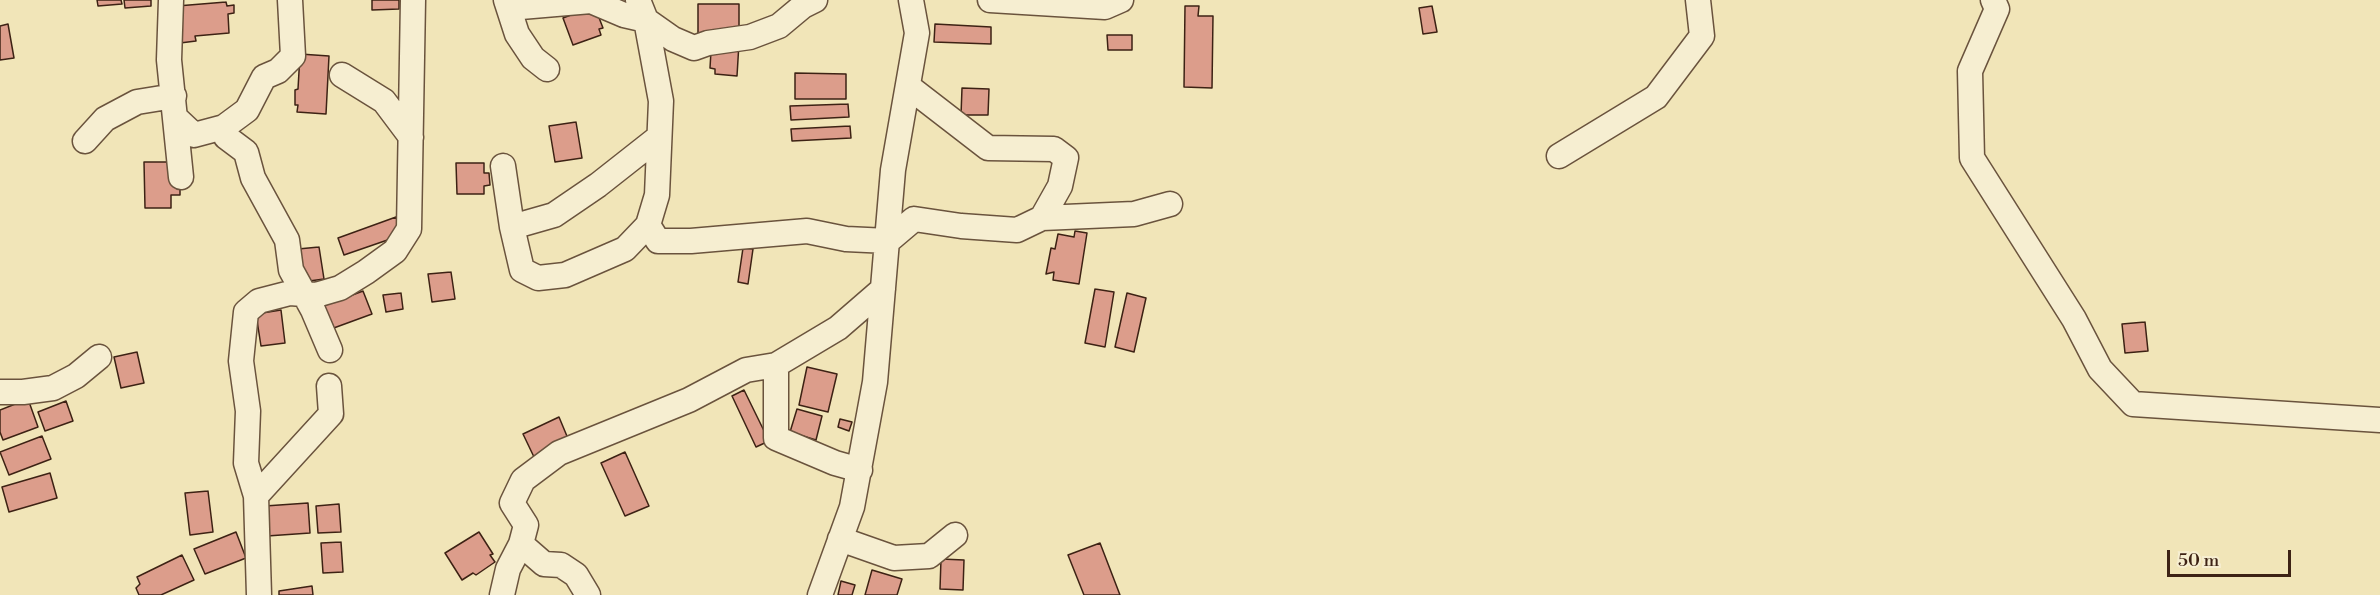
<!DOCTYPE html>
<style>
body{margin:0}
#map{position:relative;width:2380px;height:595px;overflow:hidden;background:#f1e5b8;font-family:"Libre Bodoni",serif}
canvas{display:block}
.scale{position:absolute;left:2167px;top:550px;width:124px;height:27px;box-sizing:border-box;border:3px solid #3d2214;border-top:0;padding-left:8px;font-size:18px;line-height:21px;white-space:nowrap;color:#3d2214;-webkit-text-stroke:4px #f6eed1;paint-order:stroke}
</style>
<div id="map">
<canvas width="2380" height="595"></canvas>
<div class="scale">50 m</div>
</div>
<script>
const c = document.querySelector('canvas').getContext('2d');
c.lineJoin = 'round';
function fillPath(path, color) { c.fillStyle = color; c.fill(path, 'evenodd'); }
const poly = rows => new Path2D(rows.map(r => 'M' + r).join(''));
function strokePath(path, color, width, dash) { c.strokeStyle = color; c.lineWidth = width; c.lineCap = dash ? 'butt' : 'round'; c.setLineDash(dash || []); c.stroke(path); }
const building = poly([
 [97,0,121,0,122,4,98,6,97,0],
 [124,0,151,0,151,6,125,8,124,0],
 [372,0,399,0,399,9,372,10,372,0],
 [226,2,227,6,234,5,234,13,228,14,229,33,195,36,196,41,180,43,177,6,226,2],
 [698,4,739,4,739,36,698,36,698,4],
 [1185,6,1199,6,1198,16,1213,16,1212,88,1184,87,1185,6],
 [1432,6,1437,32,1423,34,1419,8,1432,6],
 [589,8,596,10,603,28,599,29,601,35,573,45,563,18,589,8],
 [8,24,14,58,0,60,0,26,8,24],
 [935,24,991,27,991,44,934,42,935,24],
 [1107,35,1132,35,1132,50,1108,50,1107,35],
 [739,43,737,76,715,74,715,69,710,68,711,51,739,43],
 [300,54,329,56,326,114,297,112,298,105,295,105,295,90,298,89,300,54],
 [795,73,846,74,846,99,795,99,795,73],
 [962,88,989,89,988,115,961,115,962,88],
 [848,104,849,117,791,120,790,106,848,104],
 [576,122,582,158,555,162,549,126,576,122],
 [850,126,851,138,792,141,791,129,850,126],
 [144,162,172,162,180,186,180,195,171,195,171,208,145,208,144,162],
 [456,163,484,163,484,173,489,173,490,185,484,186,484,194,457,194,456,163],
 [396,217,402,235,344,255,338,238,396,217],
 [1075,231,1087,233,1079,284,1053,280,1054,272,1046,274,1051,248,1055,249,1058,234,1074,237,1075,231],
 [319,247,324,279,302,282,298,249,319,247],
 [743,248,753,249,748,284,738,282,743,248],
 [451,272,455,299,432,302,428,274,451,272],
 [1095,289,1114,292,1105,347,1085,343,1095,289],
 [363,291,372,314,331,329,323,306,363,291],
 [401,293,403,309,386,312,383,295,401,293],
 [1127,293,1146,298,1134,352,1115,347,1127,293],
 [281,310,285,343,261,346,256,314,281,310],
 [2145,322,2148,351,2125,353,2122,324,2145,322],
 [137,352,144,383,121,388,114,357,137,352],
 [807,367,837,374,828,412,799,405,807,367],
 [744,390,769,441,756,447,732,396,744,390],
 [28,399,38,427,3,440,0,432,0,410,28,399],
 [66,401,73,421,45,431,38,412,66,401],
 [797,409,822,416,816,440,790,432,797,409],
 [559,417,569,441,534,457,523,434,559,417],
 [840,419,852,422,849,431,838,427,840,419],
 [42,436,51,459,9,475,0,452,42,436],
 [625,452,649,506,625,516,601,463,625,452],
 [50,473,57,498,9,512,2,487,50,473],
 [208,491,213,532,190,535,185,493,208,491],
 [308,503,310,533,267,536,265,506,308,503],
 [339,504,341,532,318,533,316,506,339,504],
 [236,532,246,558,205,574,194,549,236,532],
 [479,532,493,554,490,555,495,562,476,575,473,573,462,580,445,553,479,532],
 [341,542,343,572,323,573,321,543,341,542],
 [1100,543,1120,595,1084,595,1068,555,1100,543],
 [182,555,194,580,161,595,139,595,136,588,140,584,137,577,182,555],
 [941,559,964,560,963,590,940,589,941,559],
 [872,570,902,579,897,595,865,595,872,570],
 [841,581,855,585,852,595,838,595,841,581],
 [312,586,313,595,279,595,279,591,312,586]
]);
fillPath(building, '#dc9d8b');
strokePath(building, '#3d2214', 1.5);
const minor = poly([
 [171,0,169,60,181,177],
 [506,0,517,34,533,58,547,69],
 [638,0,646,20,661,101,657,195,648,225,658,241,691,241,807,231,846,239,888,241,914,219,961,226,1017,230,1042,218,1134,214,1170,204],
 [990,0,1105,7,1121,0],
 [1993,0,1997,9,1970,71,1972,158,2074,319,2100,369,2133,404,2380,420],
 [509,8,591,1,624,15,646,20,673,39,694,48,708,43,750,37,779,26,803,6,815,0],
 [342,75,384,101,411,137],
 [909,87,988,148,1054,149,1066,158,1060,186,1042,218],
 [177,119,194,135,224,127,247,110,264,77,278,71,293,56,290,0],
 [224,127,226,137,246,152,253,178,287,240,291,270,313,310,330,350],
 [85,141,105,119,137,102,174,96],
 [1559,156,1656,97,1702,36,1698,0],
 [503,166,512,227,522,270,538,278,565,275,625,249,648,225],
 [512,227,554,215,598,185,659,137],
 [776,365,776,438,835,463,860,470],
 [0,392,23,392,53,388,76,376,99,357],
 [256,496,331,414,329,386],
 [840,539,894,558,929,556,955,535],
 [521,544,544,564,561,565,576,575,588,595],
 [259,595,256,496,246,463,248,411,241,361,246,312,259,301,290,293,316,295,340,288,366,272,395,251,409,229,413,0],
 [502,595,508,569,521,544,526,525,512,503,523,480,559,453,689,400,746,370,776,365,838,328,883,289],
 [820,595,852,507,875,382,893,170,917,33,911,0]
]);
strokePath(minor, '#6a533d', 27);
strokePath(minor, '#f6eed1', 24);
</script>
